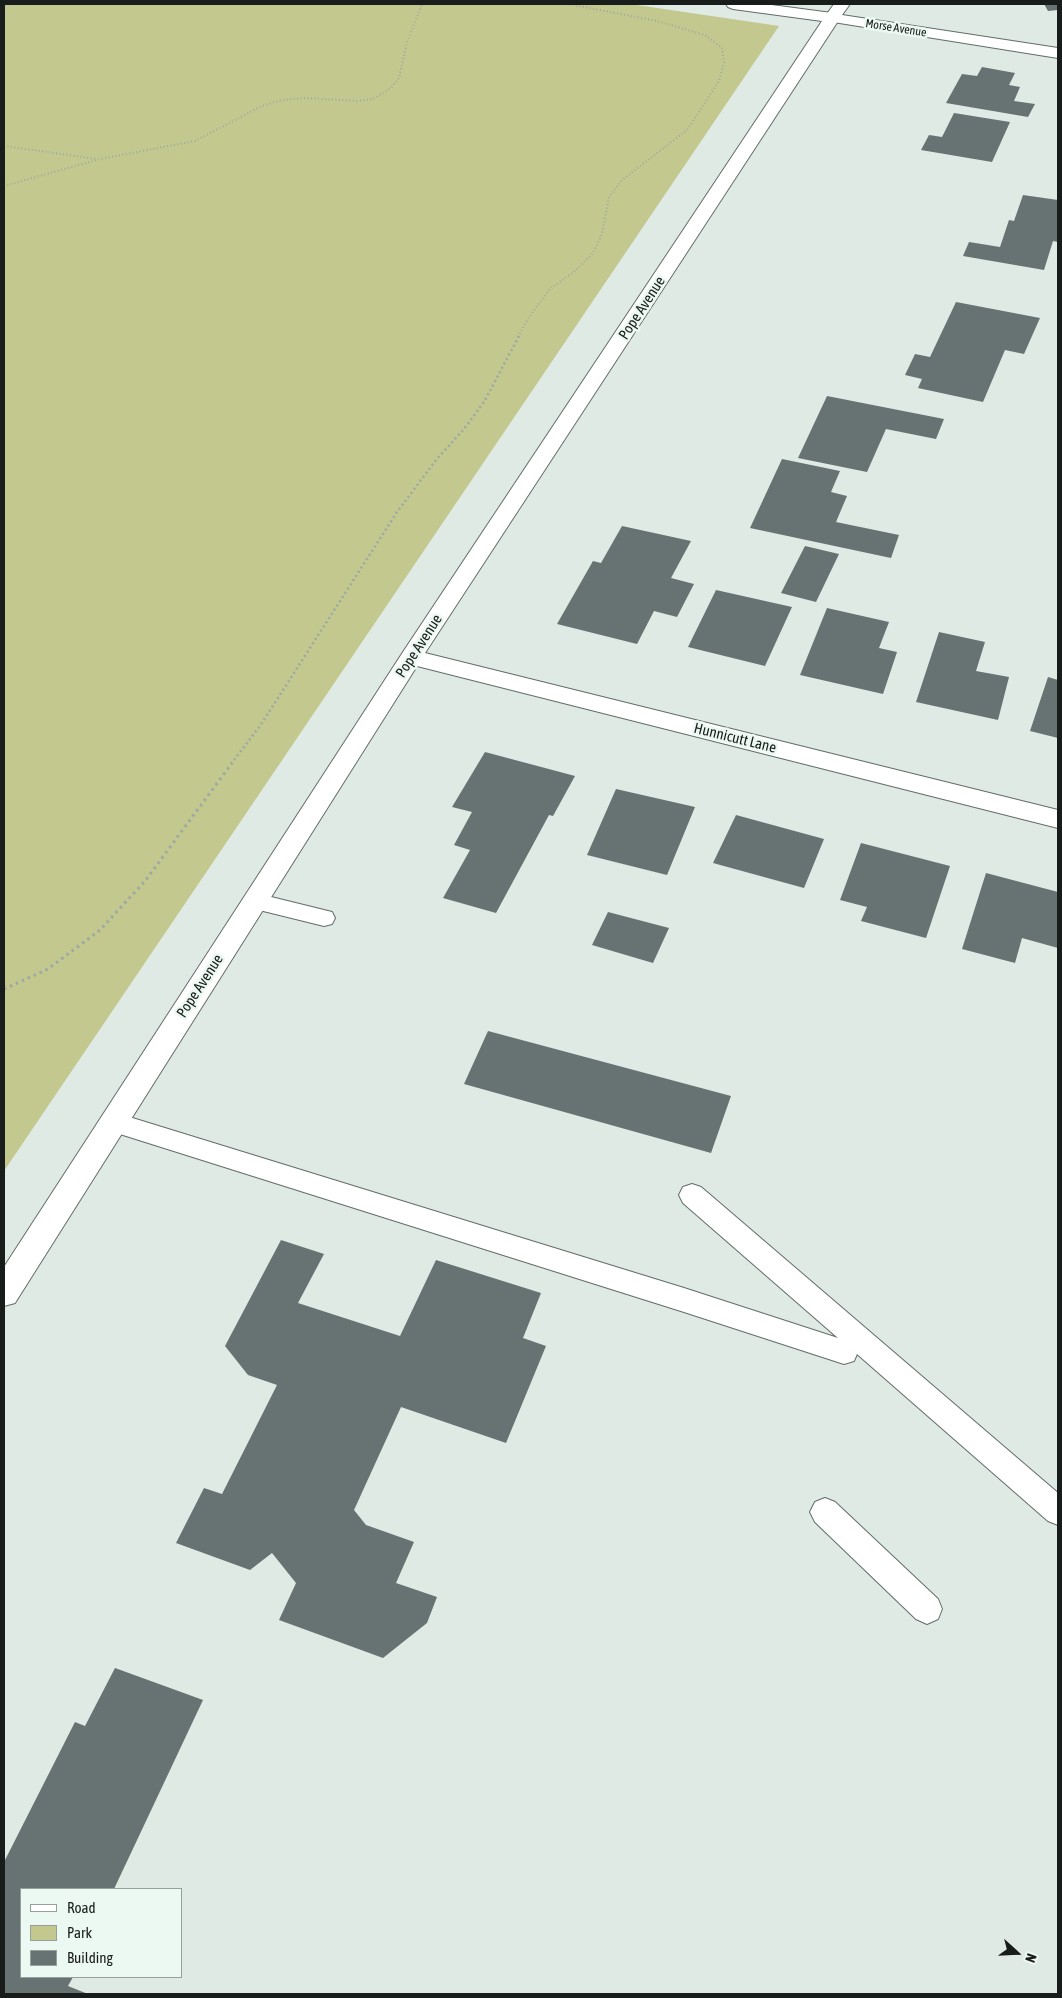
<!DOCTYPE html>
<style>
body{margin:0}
#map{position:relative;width:1062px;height:1998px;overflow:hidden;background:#dfeae5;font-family:"Asap Condensed",sans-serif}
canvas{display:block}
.frame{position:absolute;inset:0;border:5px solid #181c1a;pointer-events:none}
.legend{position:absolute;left:20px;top:1888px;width:162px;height:90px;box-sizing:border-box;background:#ecf8f2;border:1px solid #97a09c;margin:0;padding:6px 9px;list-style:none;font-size:15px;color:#181c1a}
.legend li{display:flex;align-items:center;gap:10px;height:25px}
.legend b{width:25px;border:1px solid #97a09c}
.north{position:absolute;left:992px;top:1928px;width:50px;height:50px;-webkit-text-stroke:4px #ecf8f2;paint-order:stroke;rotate:110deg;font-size:14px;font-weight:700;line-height:20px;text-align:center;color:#181c1a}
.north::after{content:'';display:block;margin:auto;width:18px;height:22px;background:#181c1a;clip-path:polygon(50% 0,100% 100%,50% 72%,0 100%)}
</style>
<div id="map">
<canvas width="1062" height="1998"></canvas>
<div class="frame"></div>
<ul class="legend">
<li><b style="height:6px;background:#fff"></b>Road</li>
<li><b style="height:14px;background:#c2c88e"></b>Park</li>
<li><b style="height:14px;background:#677372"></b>Building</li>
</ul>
<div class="north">N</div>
</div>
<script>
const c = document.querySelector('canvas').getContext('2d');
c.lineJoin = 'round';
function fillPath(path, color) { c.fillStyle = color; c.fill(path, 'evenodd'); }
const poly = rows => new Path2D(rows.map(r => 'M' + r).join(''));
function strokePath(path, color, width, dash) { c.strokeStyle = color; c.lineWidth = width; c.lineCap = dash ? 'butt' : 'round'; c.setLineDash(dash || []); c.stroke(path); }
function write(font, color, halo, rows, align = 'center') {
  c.font = font + ' "Asap Condensed",sans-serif'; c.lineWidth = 5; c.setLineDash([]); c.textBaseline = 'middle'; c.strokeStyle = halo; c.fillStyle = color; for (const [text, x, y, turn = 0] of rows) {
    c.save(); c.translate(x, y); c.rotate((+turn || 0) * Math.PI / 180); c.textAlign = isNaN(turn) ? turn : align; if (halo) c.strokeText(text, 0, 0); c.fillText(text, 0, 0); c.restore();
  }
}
fillPath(poly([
 [4,4,630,4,779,26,4,1171]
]), '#c2c88e');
fillPath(poly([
 [1044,4,1058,4,1058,10,1048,11],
 [982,67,1015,73,1009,85,1020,87,1014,101,1035,104,1028,117,946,103,962,74,977,76],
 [954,113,1010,122,992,162,921,150,929,135,942,137],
 [1023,195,1058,200,1058,242,1053,241,1044,270,963,256,969,242,1000,247,1009,220,1014,221],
 [956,302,1040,318,1024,354,1005,350,983,402,918,388,922,379,905,375,915,354,930,357],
 [827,396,944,419,936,439,886,429,867,472,798,458],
 [782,459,840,471,831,492,847,496,836,522,899,535,891,558,750,528],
 [622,526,691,541,671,578,694,584,677,617,654,611,637,644,557,624,593,561,601,563],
 [805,546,839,554,816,602,781,593],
 [716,590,792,607,765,666,688,647],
 [827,608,889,622,879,648,897,652,883,694,800,675],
 [939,632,985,642,976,671,1009,677,998,720,916,702],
 [1048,677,1058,680,1058,738,1030,731],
 [485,752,575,776,553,816,549,815,496,913,443,898,470,850,454,845,472,812,452,807],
 [616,789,695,807,667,875,587,855],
 [736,815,824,839,804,888,713,863],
 [861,843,950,866,926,938,861,921,867,907,840,900],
 [986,873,1058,892,1058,948,1022,938,1015,963,962,949],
 [608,912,669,928,653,963,592,945],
 [488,1031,731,1096,711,1153,464,1084],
 [281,1240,324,1254,298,1303,400,1336,436,1260,541,1293,523,1338,546,1346,506,1443,401,1407,354,1510,366,1525,414,1542,396,1583,437,1597,427,1623,383,1658,279,1620,296,1583,272,1553,250,1570,176,1543,204,1488,222,1494,277,1385,248,1375,225,1346],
 [115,1668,203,1700,114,1889,21,1889,21,1977,73,1977,68,1986,88,1994,4,1994,4,1862,75,1722,85,1726]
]), '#677372');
const service = poly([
 [255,893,332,912,335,918,332,924,324,926,247,907,244,901,247,895,255,893],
 [113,1112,684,1288,838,1338,683,1203,679,1195,683,1187,692,1184,701,1187,1058,1493,1058,1525,1048,1521,857,1354,854,1361,844,1364,684,1312,104,1129,100,1122,104,1115,113,1112],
 [825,1498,835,1502,938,1599,942,1609,938,1619,927,1624,916,1619,815,1522,810,1512,815,1502,825,1498]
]);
const minor = poly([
 [726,4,764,4,832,13,837,15,840,18,425,653,1058,810,1058,828,417,666,15,1303,4,1306,4,1267,403,652,822,21,733,9,728,7,726,4]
]);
const tertiary = poly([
 [834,4,850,4,842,15,1058,48,1058,58,827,21,824,18,834,4]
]);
strokePath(service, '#636d68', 2);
strokePath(minor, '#636d68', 2);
strokePath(tertiary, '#636d68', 2);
strokePath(poly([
 [4,146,97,159],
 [4,186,100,159,195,141,262,106,282,100,304,98,358,101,373,99,391,88,399,78,407,42,422,4],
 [518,337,529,317,550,289,575,271,593,253,602,234,609,197,622,180,687,130,719,81,724,62,722,48,705,35,657,21,568,4]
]), '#9fa8a3', 2, [1, 2.5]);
strokePath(poly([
 [231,764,260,726,397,512,436,460,464,429,484,402,519,336]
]), '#9fa8a3', 2.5, [2, 3]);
strokePath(poly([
 [4,989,48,969,100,930,145,881,232,763]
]), '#9fa8a3', 3, [2.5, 4]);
fillPath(service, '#fff');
fillPath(minor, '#fff');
fillPath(tertiary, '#fff');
write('12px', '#181c1a', '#ecf8f2', [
 ["Morse Avenue",896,28,9]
]);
write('15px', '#181c1a', '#ecf8f2', [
 ["Pope Avenue",642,308,-57],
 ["Pope Avenue",419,646,-57],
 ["Hunnicutt Lane",735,738,14],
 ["Pope Avenue",200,986,-57]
]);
</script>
